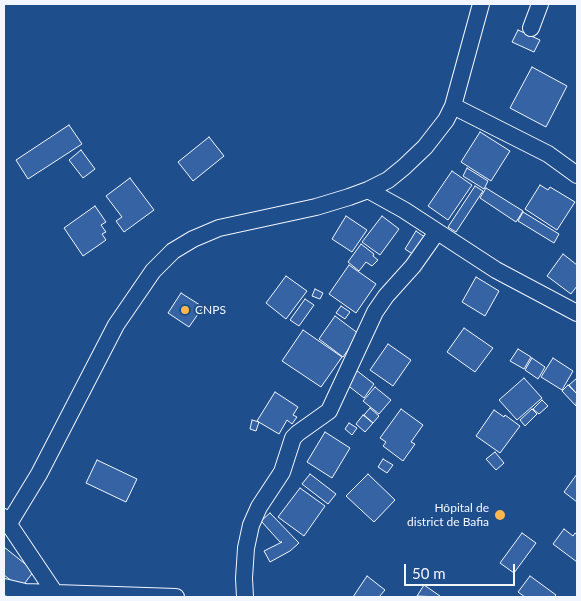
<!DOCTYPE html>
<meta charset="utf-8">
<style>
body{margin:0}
#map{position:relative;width:581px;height:601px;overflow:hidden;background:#1f4e8c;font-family:Lato,sans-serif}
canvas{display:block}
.frame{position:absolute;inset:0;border:5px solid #f2f6ff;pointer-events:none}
.scale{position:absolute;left:404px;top:564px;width:111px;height:22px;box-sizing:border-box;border:2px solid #f2f6ff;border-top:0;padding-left:6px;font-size:15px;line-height:18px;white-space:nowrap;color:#f2f6ff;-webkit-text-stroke:4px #1f4e8c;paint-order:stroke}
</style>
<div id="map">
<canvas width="581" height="601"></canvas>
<div class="frame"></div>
<div class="scale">50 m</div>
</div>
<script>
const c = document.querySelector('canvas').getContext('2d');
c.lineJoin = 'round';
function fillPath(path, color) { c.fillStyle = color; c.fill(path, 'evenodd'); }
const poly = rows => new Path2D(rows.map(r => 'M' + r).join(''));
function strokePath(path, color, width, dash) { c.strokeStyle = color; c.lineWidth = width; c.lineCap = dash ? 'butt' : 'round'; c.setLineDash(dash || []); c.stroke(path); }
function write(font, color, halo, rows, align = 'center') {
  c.font = font + ' Lato,sans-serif'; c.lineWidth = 4; c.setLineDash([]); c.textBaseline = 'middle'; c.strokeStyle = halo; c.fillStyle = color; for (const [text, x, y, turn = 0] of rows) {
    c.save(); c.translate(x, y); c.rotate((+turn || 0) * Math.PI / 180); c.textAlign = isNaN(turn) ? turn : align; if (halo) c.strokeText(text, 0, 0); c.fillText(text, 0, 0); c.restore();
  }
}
const building = poly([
 [518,30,540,40,534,52,512,42,518,30],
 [532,67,567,86,546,127,510,108,532,67],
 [69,125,82,144,28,179,16,160,69,125],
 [480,132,510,151,491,181,461,162,480,132],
 [209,137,224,156,193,181,178,162,209,137],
 [81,150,95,169,83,178,69,160,81,150],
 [467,168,488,181,484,189,463,176,467,168],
 [452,171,472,185,448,220,428,206,452,171],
 [130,178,154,210,124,232,116,221,122,217,106,196,130,178],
 [540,185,548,190,550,187,575,202,557,230,525,209,540,185],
 [475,186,483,191,456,232,448,227,475,186],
 [486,188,523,211,516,222,480,198,486,188],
 [95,206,106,222,101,225,106,232,102,234,106,240,83,256,64,228,95,206],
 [523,212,559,234,554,243,518,221,523,212],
 [346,216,367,230,352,252,332,239,346,216],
 [382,216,399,229,380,255,362,242,382,216],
 [416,231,429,240,417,257,405,249,416,231],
 [361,244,374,254,373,256,378,260,372,266,366,262,359,271,348,262,361,244],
 [563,254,577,265,577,286,571,294,547,276,563,254],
 [349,265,376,284,356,313,329,294,349,265],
 [286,276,307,291,286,319,266,303,286,276],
 [476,277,499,291,485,316,462,302,476,277],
 [315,289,323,293,320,299,312,296,315,289],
 [181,293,203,307,189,327,168,313,181,293],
 [305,299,314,305,299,326,290,320,305,299],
 [341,306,350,312,345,319,336,313,341,306],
 [335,316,359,334,343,357,319,339,335,316],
 [464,328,493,348,475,372,447,352,464,328],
 [303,330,342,357,321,387,282,361,303,330],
 [388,344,411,360,393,386,370,370,388,344],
 [518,349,531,357,524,369,510,361,518,349],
 [532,358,545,367,538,379,525,370,532,358],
 [553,358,573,371,562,390,541,377,553,358],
 [356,370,374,384,364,398,346,384,356,370],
 [524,378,542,398,517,420,499,400,524,378],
 [577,378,577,394,569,385,577,378],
 [568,385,577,394,576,406,562,391,568,385],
 [375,387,391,400,379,414,363,401,375,387],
 [275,392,298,407,293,415,297,417,292,424,287,420,279,434,257,421,275,392],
 [542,400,548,406,539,414,533,409,542,400],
 [370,408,379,416,373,423,364,415,370,408],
 [401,409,423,425,411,442,415,444,403,461,383,446,386,442,380,438,401,409],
 [532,409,537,414,525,426,520,420,532,409],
 [494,410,504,417,505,415,520,426,500,453,476,436,494,410],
 [363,415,373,423,365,432,356,424,363,415],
 [252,420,259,422,256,431,250,429,252,420],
 [349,423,357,428,352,435,345,429,349,423],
 [325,432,350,448,332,478,307,462,325,432],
 [495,452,504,463,496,470,486,459,495,452],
 [383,459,393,465,387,473,378,467,383,459],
 [97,460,137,479,126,502,86,483,97,460],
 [310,474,336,494,328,504,302,484,310,474],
 [368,474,395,500,374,522,346,496,368,474],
 [577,474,577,502,564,492,577,474],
 [300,488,325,506,304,536,278,517,300,488],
 [270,513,299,543,290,551,270,562,264,551,282,542,280,542,261,521,270,513],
 [564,529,573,536,575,533,577,534,577,562,553,544,564,529],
 [522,533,536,543,514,573,500,563,522,533],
 [4,547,34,571,21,588,4,575,4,547],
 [367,576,385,590,379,597,353,597,367,576],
 [530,576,556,595,554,597,525,597,518,592,530,576],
 [424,585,440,596,439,597,417,596,424,585]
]);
fillPath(building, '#3563a3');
strokePath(building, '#f2f6ff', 1);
const minor = poly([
 [531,28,540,4],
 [453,106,548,154,577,175],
 [368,190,404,210,496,270,577,313],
 [4,517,55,593,57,597],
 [8,525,39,474,116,325,153,271,173,251,193,239,219,228,316,207,349,197,368,190,388,180,404,167,425,147,446,120,453,106,481,4],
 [4,587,25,592,176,597],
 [245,597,244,578,246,548,251,525,259,507,282,472,293,438,298,433,329,411,375,312,386,296,413,266,437,232]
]);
strokePath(minor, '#f2f6ff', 18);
strokePath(minor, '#1f4e8c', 16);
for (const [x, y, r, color] of [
 [185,310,5,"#ffb74d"],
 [500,515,6,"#ffb74d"]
]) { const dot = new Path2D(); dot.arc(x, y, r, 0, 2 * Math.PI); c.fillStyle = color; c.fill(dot); strokePath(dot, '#1f4e8c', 2); }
write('12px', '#f2f6ff', '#1f4e8c', [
 ["CNPS",195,310],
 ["Hôpital de",489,508,"right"],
 ["district de Bafia",489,522,"right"]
], 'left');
</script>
